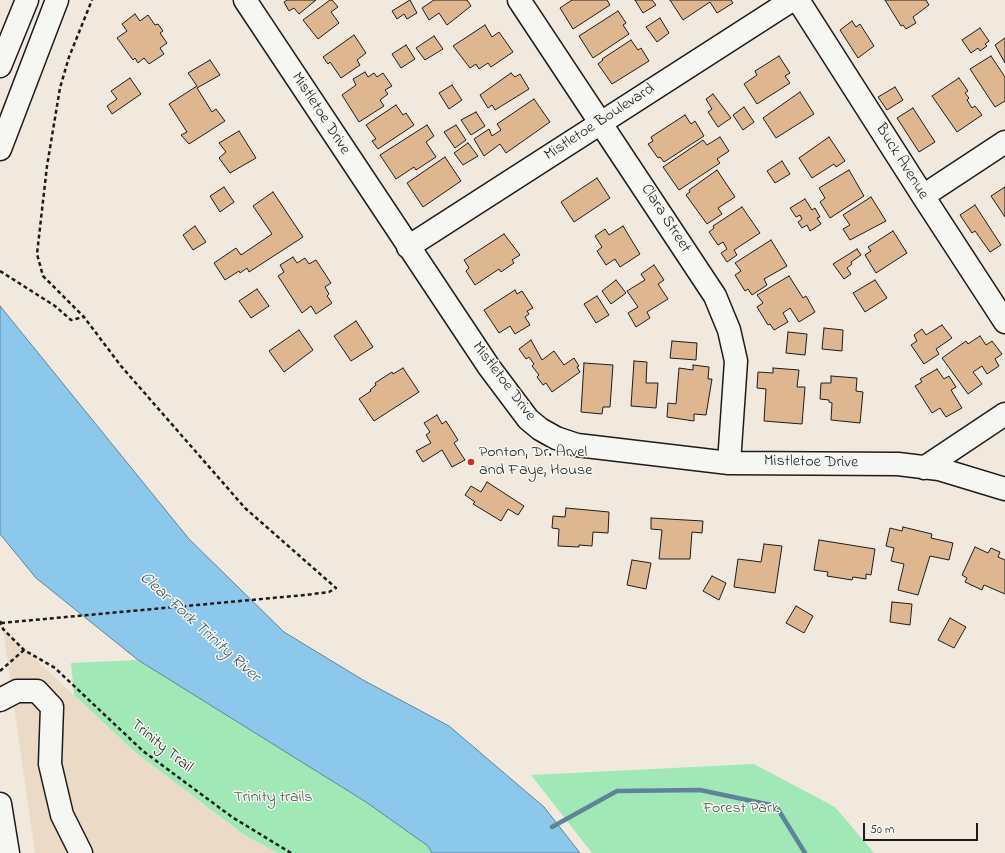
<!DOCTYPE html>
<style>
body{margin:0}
#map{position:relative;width:1005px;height:853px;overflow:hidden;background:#f1e9de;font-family:"Indie Flower",sans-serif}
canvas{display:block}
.scale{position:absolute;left:863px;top:823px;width:115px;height:18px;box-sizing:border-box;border:2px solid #1c1c1c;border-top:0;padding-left:5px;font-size:12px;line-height:14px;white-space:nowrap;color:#1c1c1c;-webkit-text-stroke:3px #f6f6f2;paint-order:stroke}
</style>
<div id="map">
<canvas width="1005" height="853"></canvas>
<div class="scale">50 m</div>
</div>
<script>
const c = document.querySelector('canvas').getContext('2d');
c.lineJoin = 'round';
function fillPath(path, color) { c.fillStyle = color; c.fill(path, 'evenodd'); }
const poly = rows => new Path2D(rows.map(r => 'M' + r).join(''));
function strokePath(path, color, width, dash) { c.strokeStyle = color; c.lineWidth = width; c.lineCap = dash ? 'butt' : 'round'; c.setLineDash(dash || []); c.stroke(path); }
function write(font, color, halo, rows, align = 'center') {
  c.font = font + ' "Indie Flower",sans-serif'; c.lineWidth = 3; c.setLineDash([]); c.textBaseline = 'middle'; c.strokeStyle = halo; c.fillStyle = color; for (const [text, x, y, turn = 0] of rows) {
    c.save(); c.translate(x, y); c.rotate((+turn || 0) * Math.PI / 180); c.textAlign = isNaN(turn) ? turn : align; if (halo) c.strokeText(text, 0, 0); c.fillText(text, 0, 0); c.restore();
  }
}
fillPath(poly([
 [3,629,135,752,243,834,278,853,35,853]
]), '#ebdac6');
fillPath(poly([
 [138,660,366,802,428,846,432,853,278,853,243,834,135,752,74,695,71,663],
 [754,764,835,807,874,853,592,853,531,775]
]), '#a0e8b6');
const water = poly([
 [0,306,189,539,284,632,363,680,449,726,544,807,580,853,432,853,428,846,366,802,138,660,36,578,0,534,0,306]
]);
fillPath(water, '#8cc8ec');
strokePath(water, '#5f8399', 1);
strokePath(poly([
 [552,827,617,791,700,790,776,806,805,853]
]), '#5f8399', 4.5);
const building = poly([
 [287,0,316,0,299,14,294,8,289,11,284,2,287,0],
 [330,0,332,0,338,7,331,12,339,23,318,39,303,20,330,0],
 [410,0,417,13,407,19,404,14,397,19,392,11,410,0],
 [434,0,467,0,471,6,447,25,439,13,429,20,422,8,434,0],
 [572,0,607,0,610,5,573,29,560,8,572,0],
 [635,0,652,0,656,5,643,13,635,0],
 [670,0,731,0,733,3,717,13,710,2,683,20,670,0],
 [885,0,926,0,929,5,913,17,916,23,906,29,903,25,901,26,885,0],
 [618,11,626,23,623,25,629,34,593,58,579,36,618,11],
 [135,14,140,21,148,15,155,25,158,24,163,31,160,33,167,43,160,48,164,54,149,64,144,58,138,63,135,58,133,60,117,38,127,31,122,24,135,14],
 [660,18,669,33,657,42,646,27,660,18],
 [852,21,856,27,860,24,874,46,858,58,840,30,852,21],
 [485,25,492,37,499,32,513,52,491,67,488,63,479,69,476,64,470,68,453,46,485,25],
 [980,28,989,41,985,44,987,46,980,51,978,48,971,53,962,40,980,28],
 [354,35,366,53,357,60,360,65,341,78,330,62,328,64,323,57,354,35],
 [434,36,443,49,425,60,416,48,434,36],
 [1005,38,1005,63,995,45,1005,38],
 [631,40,638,50,641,48,649,61,612,84,598,64,603,60,602,59,631,40],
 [406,45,415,59,401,68,392,54,406,45],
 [779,56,790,73,785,76,790,83,757,104,744,84,757,75,755,71,779,56],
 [991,56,1005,77,1005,101,995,107,970,69,991,56],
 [210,60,220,75,197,88,212,112,216,109,225,121,189,144,181,135,187,132,169,104,197,86,188,73,210,60],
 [365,72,368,77,374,73,377,77,383,73,392,86,385,90,388,94,380,100,384,106,359,122,342,95,356,85,353,79,365,72],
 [511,73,515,77,520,74,529,89,495,110,492,105,488,108,480,95,511,73],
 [130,78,141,94,112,114,107,106,117,99,111,91,130,78],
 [959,78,968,91,965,93,969,98,967,100,972,108,975,106,982,115,957,132,932,96,959,78],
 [452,85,462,100,449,109,439,93,452,85],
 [895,87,903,100,887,110,878,97,895,87],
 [800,92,814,114,776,138,763,118,800,92],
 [713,94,731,118,718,127,708,112,712,109,706,99,713,94],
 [534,99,550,122,506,153,500,144,484,156,474,139,489,129,492,136,501,130,497,124,534,99],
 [396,105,403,115,406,113,414,125,378,149,372,141,376,139,366,125,396,105],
 [744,107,754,122,743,130,733,115,744,107],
 [913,108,935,142,919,152,897,118,913,108],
 [476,112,485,126,471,135,461,120,476,112],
 [685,115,691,124,695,121,704,136,664,162,660,157,658,158,648,144,653,141,651,137,685,115],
 [427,125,434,136,426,142,436,157,416,170,414,167,396,179,380,155,427,125],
 [456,125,466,140,455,148,444,132,456,125],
 [239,131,256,158,230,173,219,158,226,152,219,143,239,131],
 [720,137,729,151,717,159,720,163,679,190,663,167,703,140,707,145,720,137],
 [829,137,845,161,836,167,834,164,812,178,799,158,829,137],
 [468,143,478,156,463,165,454,153,468,143],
 [445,157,461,181,423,207,407,183,445,157],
 [782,161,790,174,775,183,767,171,782,161],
 [717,170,735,197,718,208,722,214,707,224,686,195,690,192,689,190,717,170],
 [849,170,864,196,830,218,820,202,825,198,819,188,849,170],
 [597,178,610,198,574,222,561,202,597,178],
 [224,187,234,202,220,212,210,196,224,187],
 [1005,187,1005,217,991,196,1005,187],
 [273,192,303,237,249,272,247,268,240,273,239,271,225,280,214,263,236,248,241,255,272,234,253,206,273,192],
 [871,197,886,221,850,240,843,229,850,225,843,215,871,197],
 [805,199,812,210,815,208,820,217,817,218,821,224,810,231,807,225,802,228,798,222,802,219,800,215,796,217,790,208,805,199],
 [975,205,1001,245,990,252,975,231,972,233,960,215,975,205],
 [742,207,760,233,734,250,737,255,727,262,721,253,727,249,723,242,718,245,709,232,714,228,713,226,742,207],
 [195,226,206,242,193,250,183,235,195,226],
 [623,226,640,254,620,267,615,259,606,265,597,251,602,247,595,236,605,229,609,235,623,226],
 [893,231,907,253,876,273,865,255,871,251,868,247,893,231],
 [504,234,520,255,512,260,514,263,501,272,499,269,475,285,466,271,469,268,464,260,504,234],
 [771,240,787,266,764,279,767,285,752,295,748,289,745,291,735,275,741,271,735,263,771,240],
 [857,249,861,255,851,262,852,264,847,268,851,274,844,279,833,264,857,249],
 [293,257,297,263,305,258,309,264,316,260,331,283,325,287,329,294,327,296,332,303,316,314,311,306,302,313,278,276,284,272,280,265,293,257],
 [654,265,664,280,658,284,668,299,647,312,650,318,636,327,628,313,638,307,627,291,645,280,641,274,654,265],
 [789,276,803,298,806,296,815,312,799,322,790,308,783,313,788,322,774,330,770,324,768,325,757,307,763,303,757,295,789,276],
 [616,280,626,293,611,304,602,291,616,280],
 [875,280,887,298,865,312,853,293,875,280],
 [257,289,269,306,251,318,239,301,257,289],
 [515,290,517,294,522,291,533,308,527,311,529,314,525,317,530,325,515,334,510,326,499,333,484,310,515,290],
 [597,296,609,315,596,323,584,304,597,296],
 [356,321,373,347,351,361,334,336,356,321],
 [942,325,952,338,936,349,939,354,924,364,911,345,917,341,914,335,922,329,926,335,942,325],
 [824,328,843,330,842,351,822,349,824,328],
 [299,330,313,350,284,372,269,351,299,330],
 [788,332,807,334,805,355,786,353,788,332],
 [980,336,986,345,992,341,1002,354,995,359,999,366,987,374,982,366,973,372,982,384,968,394,942,358,966,341,968,344,980,336],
 [531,340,542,360,554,351,564,365,574,358,579,366,577,367,580,372,552,392,546,383,543,385,537,377,539,375,532,366,534,364,529,357,526,359,519,349,531,340],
 [672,341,697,343,696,360,670,358,672,341],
 [634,361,647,362,646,383,658,383,656,408,631,406,634,361],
 [584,363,613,365,610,407,603,407,602,414,581,412,584,363],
 [693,365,709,367,708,379,712,379,706,415,694,414,694,421,667,417,668,403,676,404,679,368,693,370,693,365],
 [403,368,419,392,374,421,359,399,371,391,370,390,376,385,375,383,392,372,393,374,403,368],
 [773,368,799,370,797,387,805,387,802,424,764,421,766,389,757,388,758,372,773,373,773,368],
 [937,369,944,379,949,376,956,387,951,390,962,408,946,417,940,408,932,413,915,386,922,382,920,379,937,369],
 [831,376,857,378,856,391,863,392,860,423,831,420,832,403,829,402,829,400,820,399,821,383,831,383,831,376],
 [437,415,442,424,446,421,458,440,454,443,465,460,452,467,442,450,423,462,416,451,431,443,426,435,430,432,424,423,437,415],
 [487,482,524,506,518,515,508,509,501,521,473,504,475,502,465,495,471,486,481,492,487,482],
 [566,508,609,512,608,533,593,532,592,546,579,545,579,547,558,546,559,529,552,528,553,516,565,517,566,508],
 [651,518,703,521,702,533,692,532,690,559,659,559,662,530,651,529,651,518],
 [903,527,932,534,931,538,953,543,949,560,930,556,918,595,898,590,904,564,891,561,894,548,886,546,890,528,902,531,903,527],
 [819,540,875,549,871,575,866,574,866,579,853,577,852,580,827,576,828,572,814,570,819,540],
 [764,544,782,546,775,593,734,587,738,559,761,562,764,544],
 [975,547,988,553,991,548,1000,552,998,557,1005,560,1005,594,984,585,982,590,965,582,967,578,962,575,975,547],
 [632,560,651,563,646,589,627,585,632,560],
 [712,576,726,583,719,600,703,591,712,576],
 [892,602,912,604,910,625,890,622,892,602],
 [796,606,813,616,804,633,786,623,796,606],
 [950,618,966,627,954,648,938,640,950,618]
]);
fillPath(building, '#deb68f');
strokePath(building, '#1c1c1c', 1);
const minor = poly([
 [245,0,489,367,528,419,540,429,556,438,577,445,729,463,898,464,939,469,1005,489],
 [519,0,715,296,729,330,736,361,729,463],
 [798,0,923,196,1005,322],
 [923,196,1005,142],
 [408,247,792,0],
 [924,468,1005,414],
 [0,700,17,691,37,691,52,707,50,764,62,815,81,853],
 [0,804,8,853]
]);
const major = poly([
 [0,66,27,0],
 [0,149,57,0]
]);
strokePath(minor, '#1c1c1c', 25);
strokePath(major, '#1c1c1c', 25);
strokePath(poly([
 [0,271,55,306,71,320,84,317],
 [0,621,3,629,24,650,55,668,143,751,232,817,291,853],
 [1,623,305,595,329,592,336,588,245,508,121,366,84,317,43,276,37,254,47,166,60,88,69,57,92,0],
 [0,671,24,650]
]), '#1c1c1c', 2.5, [4, 3]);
strokePath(minor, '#f6f6f2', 22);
strokePath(major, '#f6f6f2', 22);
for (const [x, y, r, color] of [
 [471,462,4,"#c8321e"]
]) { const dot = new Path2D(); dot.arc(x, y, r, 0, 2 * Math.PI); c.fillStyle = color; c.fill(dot); strokePath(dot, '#f6f6f2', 1.5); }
write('16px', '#1c1c1c', '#f6f6f2', [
 ["Mistletoe Drive",320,114,57],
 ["Mistletoe Boulevard",600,123,-33],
 ["Buck Avenue",901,162,58],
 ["Clara Street",665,219,57],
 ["Mistletoe Drive",503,382,53],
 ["Mistletoe Drive",811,463,1],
 ["Trinity Trail",161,747,39]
]);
write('16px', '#1c1c1c', '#f6f6f2', [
 ["Ponton, Dr. Arvel",479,453],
 ["and Faye, House",479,471]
], 'left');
write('16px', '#44594a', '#f6f6f2', [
 ["Trinity trails",273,798],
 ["Forest Park",741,809]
]);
write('italic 17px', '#435865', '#f6f6f2', [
 ["Clear Fork Trinity River",199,628,42]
]);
</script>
